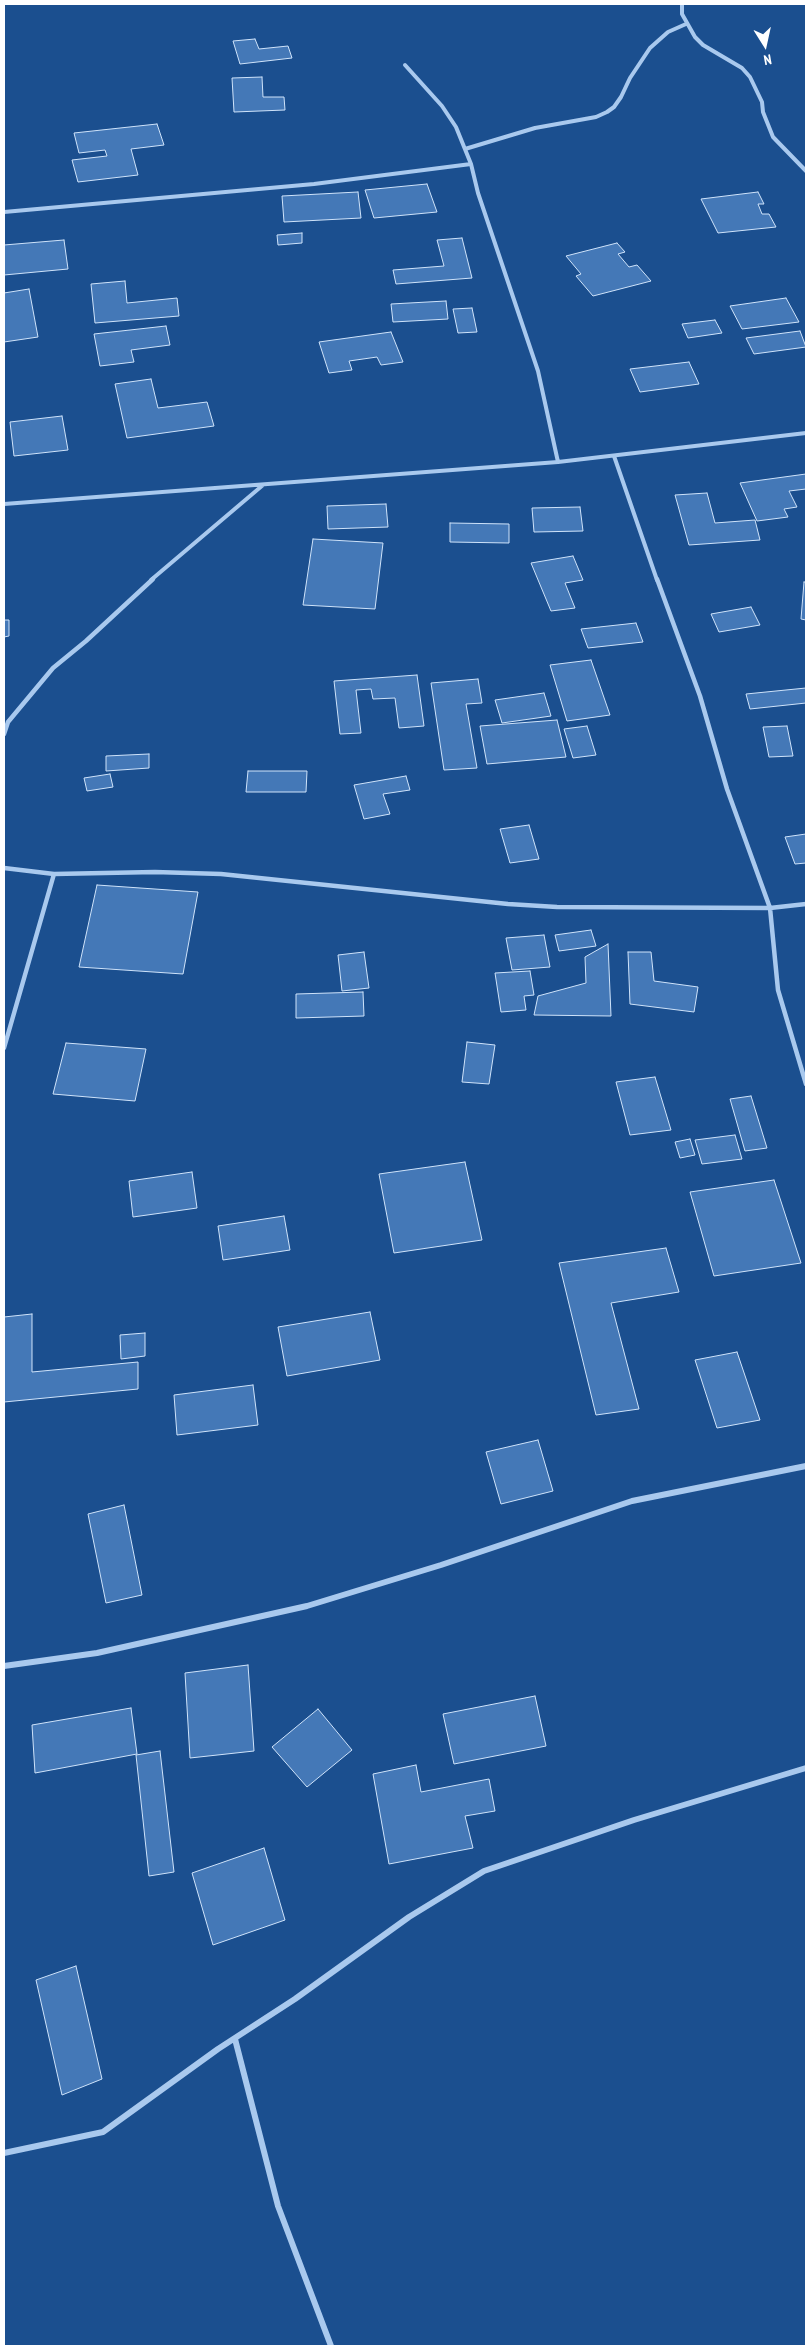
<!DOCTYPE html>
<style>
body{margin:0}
#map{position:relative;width:810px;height:2350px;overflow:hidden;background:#1b4f8f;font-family:"PT Sans Narrow",sans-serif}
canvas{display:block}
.frame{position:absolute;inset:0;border:5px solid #fff;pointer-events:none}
.north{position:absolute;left:740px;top:20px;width:50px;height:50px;-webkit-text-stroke:4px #1b4f8f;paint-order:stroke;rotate:170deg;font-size:14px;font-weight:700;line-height:20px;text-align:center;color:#fff}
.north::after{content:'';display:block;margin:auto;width:18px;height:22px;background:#fff;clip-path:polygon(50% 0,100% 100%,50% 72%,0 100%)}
</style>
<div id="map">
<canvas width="810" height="2350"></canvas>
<div class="frame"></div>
<div class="north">N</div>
</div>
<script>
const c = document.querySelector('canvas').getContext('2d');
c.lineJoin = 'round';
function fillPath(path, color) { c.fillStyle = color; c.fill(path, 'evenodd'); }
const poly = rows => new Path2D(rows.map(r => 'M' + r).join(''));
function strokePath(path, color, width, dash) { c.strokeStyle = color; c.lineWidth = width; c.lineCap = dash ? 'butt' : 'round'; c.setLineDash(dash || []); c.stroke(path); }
const building = poly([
 [255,39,259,49,288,46,292,58,240,64,233,41,255,39],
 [262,77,263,97,284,97,285,110,234,112,232,78,262,77],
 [157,124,164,145,131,149,138,175,78,182,72,160,107,156,105,150,79,153,74,133,157,124],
 [427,184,437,212,374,218,365,190,427,184],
 [358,192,361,218,284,222,282,196,358,192],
 [758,192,764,204,758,204,762,214,769,214,776,227,718,233,701,199,758,192],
 [302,233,302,243,278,245,277,235,302,233],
 [462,238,472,278,396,284,393,270,444,266,437,240,462,238],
 [64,240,68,269,4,275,4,245,64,240],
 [617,243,625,252,618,254,629,267,637,265,651,281,593,296,576,276,581,274,566,256,617,243],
 [125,281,127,303,177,298,179,316,95,323,91,284,125,281],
 [29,289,38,337,4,342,4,293,29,289],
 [786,298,799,322,742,329,730,306,786,298],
 [446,301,448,319,393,322,391,304,446,301],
 [472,308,477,332,458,333,453,309,472,308],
 [715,320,722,333,688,338,682,324,715,320],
 [166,326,170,345,131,350,134,362,100,366,94,334,166,326],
 [800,331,806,347,754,354,746,338,800,331],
 [391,332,403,362,381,365,377,357,349,361,352,370,329,373,319,342,391,332],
 [689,362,699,384,640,392,630,369,689,362],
 [151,379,158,408,207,402,214,426,127,438,115,384,151,379],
 [62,416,68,450,14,456,10,422,62,416],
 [806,474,806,489,789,491,797,507,784,509,788,517,757,521,740,483,806,474],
 [707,493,715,523,755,520,760,540,689,545,675,495,707,493],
 [386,504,388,527,328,529,327,506,386,504],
 [580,507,583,531,534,532,532,508,580,507],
 [450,523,509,524,509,543,450,542,450,523],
 [313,539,383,543,375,609,303,605,313,539],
 [573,556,583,580,565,583,575,608,551,611,531,563,573,556],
 [804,582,806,582,806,620,801,619,804,582],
 [751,607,760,625,719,632,711,614,751,607],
 [4,620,9,620,9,636,4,637,4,620],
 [636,623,643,642,588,648,581,629,636,623],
 [591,660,610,715,567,721,550,665,591,660],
 [417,675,424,726,399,728,395,698,373,699,371,689,356,690,361,733,340,734,334,681,417,675],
 [478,679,482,703,466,704,477,768,444,770,431,683,478,679],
 [806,688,806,703,750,709,746,694,806,688],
 [544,693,551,716,502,723,495,700,544,693],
 [557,720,566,757,487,764,480,726,557,720],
 [587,726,596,755,573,758,564,729,587,726],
 [787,726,793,756,769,757,763,727,787,726],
 [149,754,149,768,106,771,106,756,149,754],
 [248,771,307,771,306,792,246,792,248,771],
 [110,774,113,787,87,791,84,778,110,774],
 [406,776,410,790,383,794,390,814,364,819,354,785,406,776],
 [529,825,539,859,510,863,500,829,529,825],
 [806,834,806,863,795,864,785,837,806,834],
 [97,885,198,892,183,974,79,967,97,885],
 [591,930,596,946,559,951,555,935,591,930],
 [544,935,550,967,512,970,506,938,544,935],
 [608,944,611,1016,534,1015,538,996,586,983,585,957,608,944],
 [364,952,369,988,342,991,338,955,364,952],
 [628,952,651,952,654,981,698,987,694,1012,630,1004,628,952],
 [530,971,534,995,524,996,526,1010,501,1012,495,973,530,971],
 [363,992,364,1016,296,1018,296,994,363,992],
 [467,1042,495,1045,489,1084,462,1082,467,1042],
 [66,1043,146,1049,135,1101,53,1094,66,1043],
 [655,1077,671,1130,630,1135,616,1082,655,1077],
 [751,1096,767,1148,745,1151,730,1099,751,1096],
 [735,1135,742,1159,702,1164,695,1140,735,1135],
 [690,1139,695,1155,680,1158,675,1142,690,1139],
 [465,1162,482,1240,394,1253,379,1174,465,1162],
 [192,1172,197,1208,133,1217,129,1181,192,1172],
 [774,1180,801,1263,714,1276,690,1192,774,1180],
 [284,1216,290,1250,223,1260,218,1226,284,1216],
 [666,1248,679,1292,611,1303,639,1409,596,1415,559,1263,666,1248],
 [370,1312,380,1360,287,1376,278,1327,370,1312],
 [32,1314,32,1372,138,1362,138,1389,4,1402,4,1317,32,1314],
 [145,1333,145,1356,121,1359,120,1335,145,1333],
 [737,1352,760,1420,717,1428,695,1360,737,1352],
 [253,1385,258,1425,177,1435,174,1395,253,1385],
 [538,1440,553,1491,501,1504,486,1452,538,1440],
 [124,1505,142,1595,106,1603,88,1514,124,1505],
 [248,1665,254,1751,190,1758,185,1673,248,1665],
 [535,1696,546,1746,454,1764,443,1714,535,1696],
 [131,1708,137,1754,35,1773,32,1725,131,1708],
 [318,1709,352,1750,307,1787,272,1747,318,1709],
 [160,1751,174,1872,149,1876,136,1755,160,1751],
 [416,1765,421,1792,489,1779,495,1811,465,1816,473,1848,389,1864,373,1774,416,1765],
 [264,1848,285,1920,213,1945,192,1873,264,1848],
 [76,1966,102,2079,62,2095,36,1980,76,1966]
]);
fillPath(building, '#4478b7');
strokePath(building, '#cfe3fa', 1);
strokePath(poly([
 [682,4,682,14,695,37,703,45,742,68,750,77,762,102,763,112,773,137,806,171],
 [405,65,442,106,456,127,471,164,478,193,538,371,558,462],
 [465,149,535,128,596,117,607,112,614,107,621,97,630,78,650,48,668,32,686,24],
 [4,212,314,184,471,164],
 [614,456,657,580],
 [4,504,558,462,806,433],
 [151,580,263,485]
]), '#a9c9ee', 4);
strokePath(poly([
 [657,579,700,696,727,789,770,908,778,990,806,1084],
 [4,734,8,722,53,668,86,641,153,579],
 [4,868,54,874,155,872,221,874,508,904,557,907,770,908,806,904],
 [4,1048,54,874]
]), '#a9c9ee', 4.5);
strokePath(poly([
 [4,1666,97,1653,307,1606,441,1565,632,1501,806,1466],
 [235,2039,278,2206,331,2346],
 [4,2153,103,2132,218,2049,295,1999,409,1917,484,1871,634,1820,806,1768]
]), '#a9c9ee', 6);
</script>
